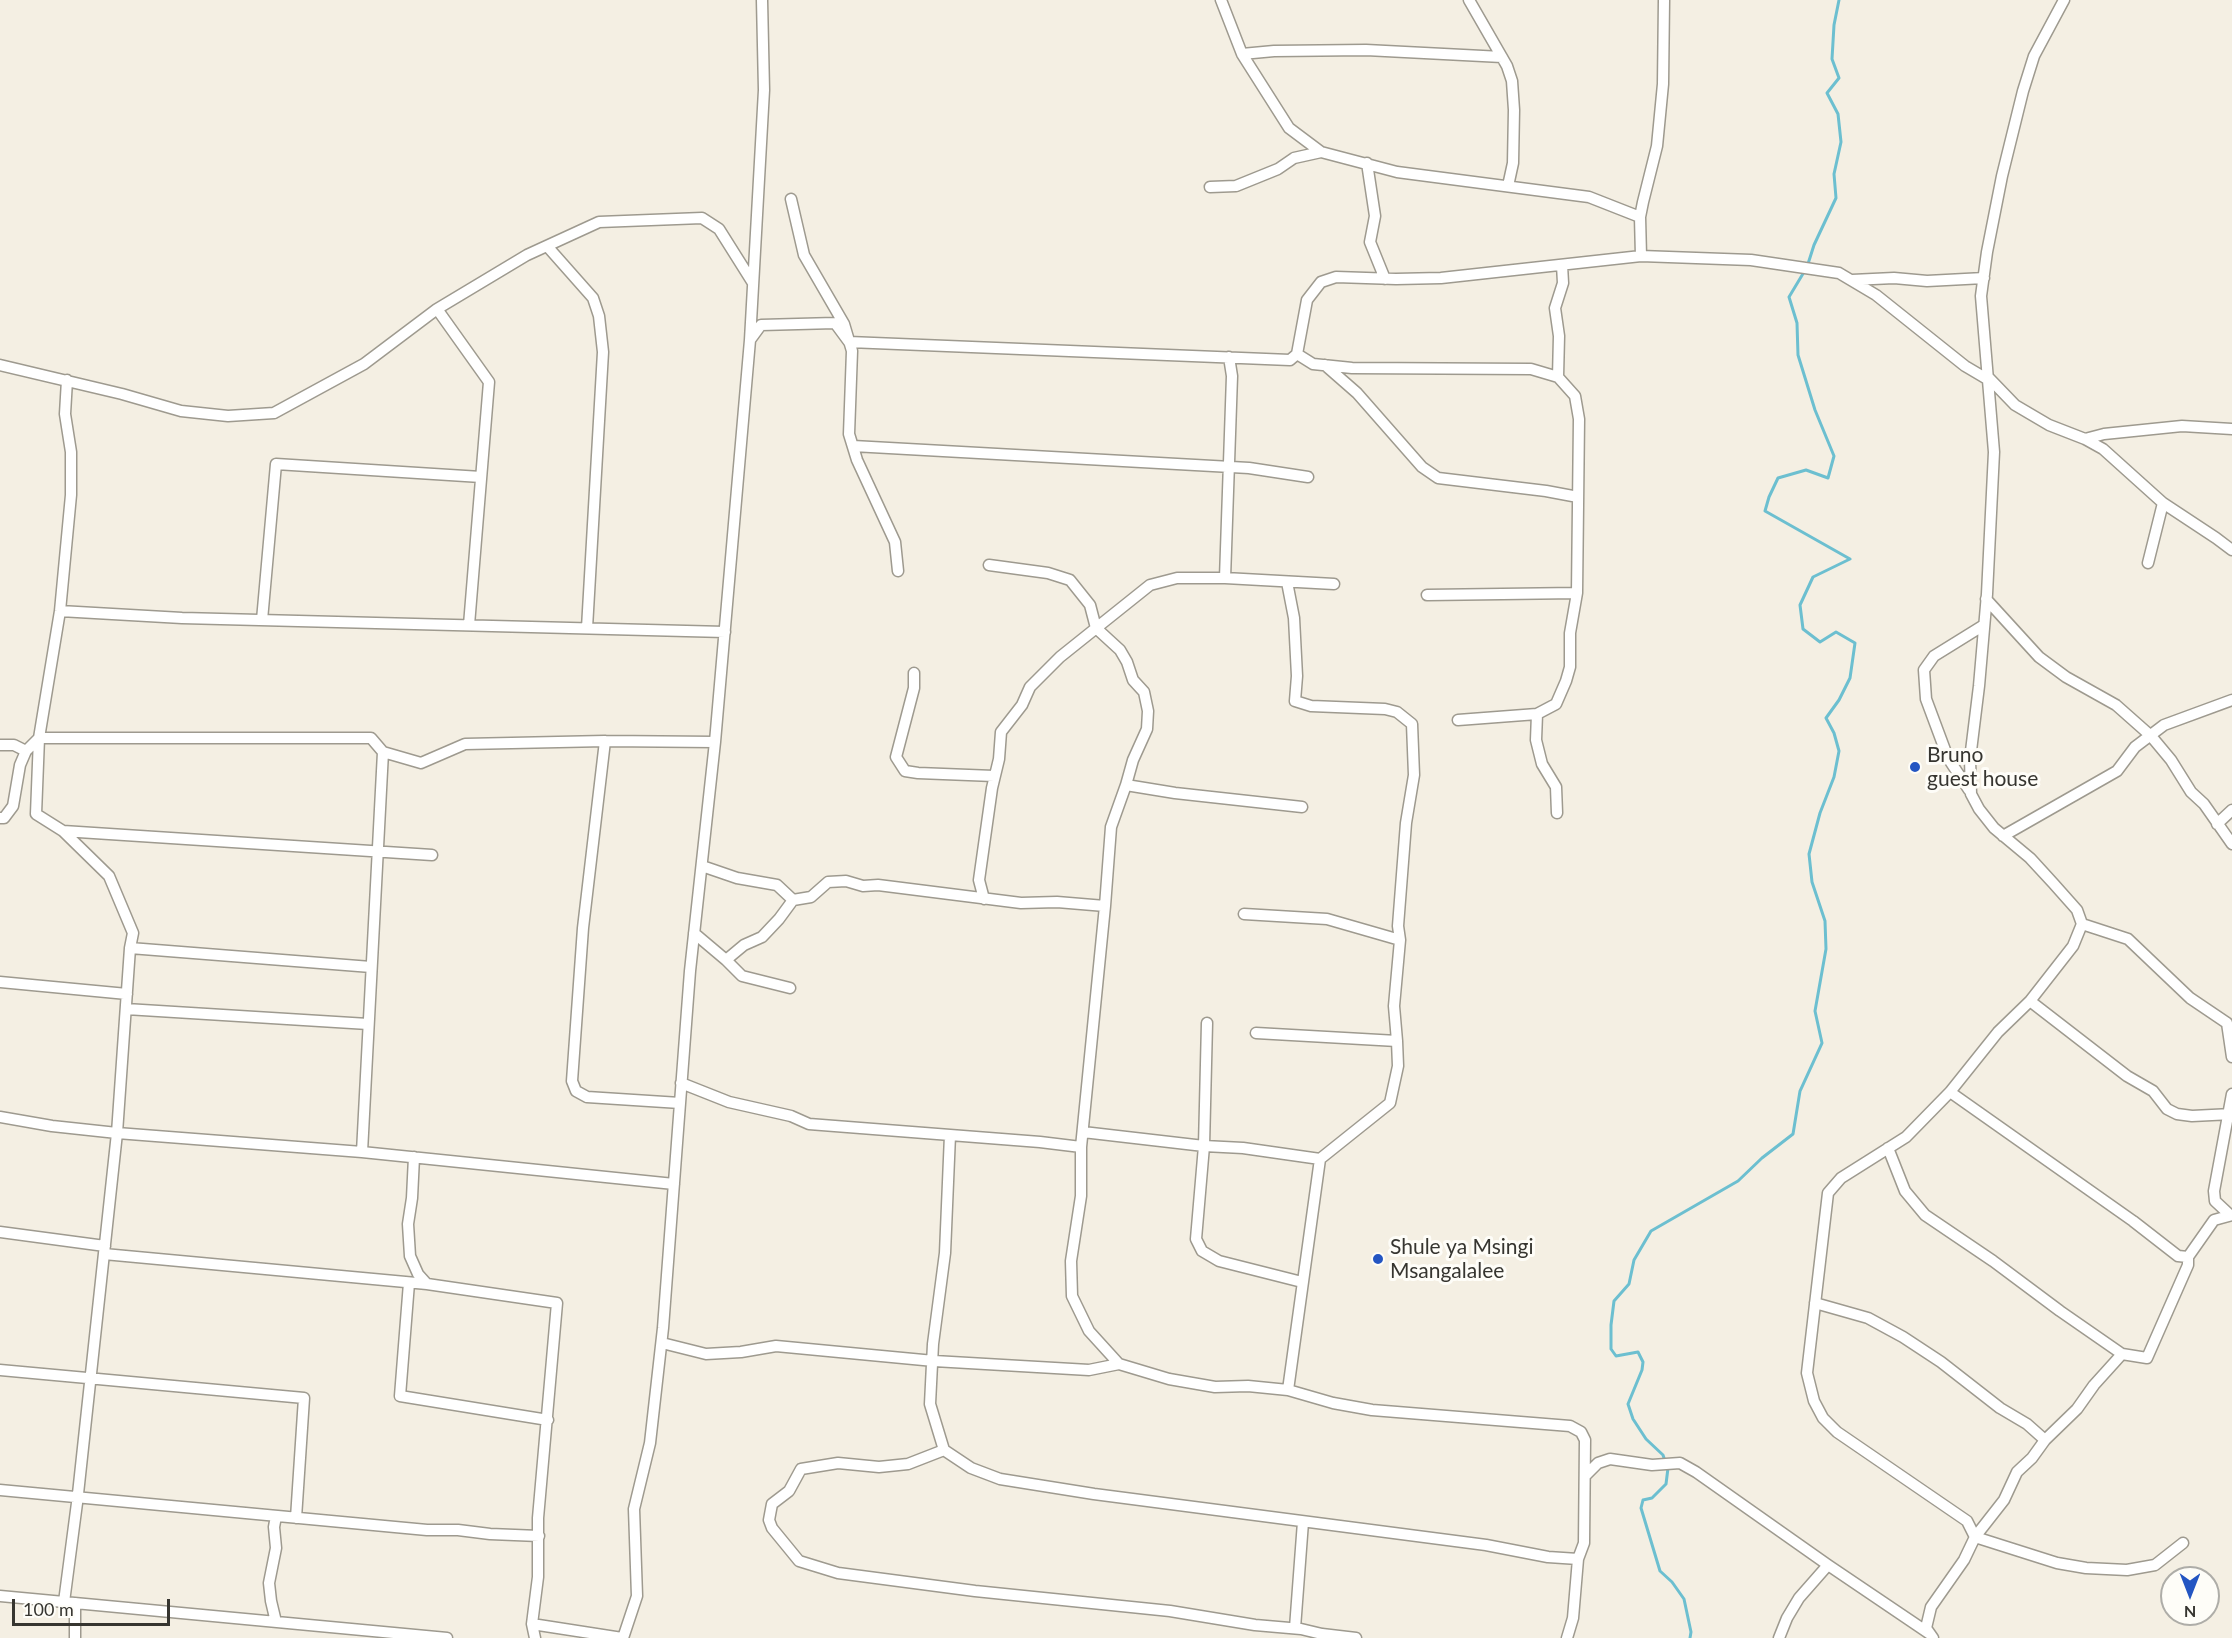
<!DOCTYPE html>
<style>
body{margin:0}
#map{position:relative;width:2232px;height:1638px;overflow:hidden;background:#f4efe3;font-family:Lato,sans-serif}
canvas{display:block}
.north{position:absolute;left:2160px;top:1566px;width:60px;height:60px;box-sizing:border-box;background:#fefdf8;border:2px solid #aeada8;border-radius:50%;rotate:180deg;font-size:16px;font-weight:700;line-height:24px;text-align:center;color:#363530}
.north::after{content:'';display:block;margin:auto;width:21px;height:27px;background:#2355c2;clip-path:polygon(50% 0,100% 100%,50% 72%,0 100%)}
.scale{position:absolute;left:12px;top:1599px;width:158px;height:27px;box-sizing:border-box;border:3px solid #363530;border-top:0;padding-left:8px;font-size:18px;line-height:21px;white-space:nowrap;color:#363530;-webkit-text-stroke:4px #fefdf8;paint-order:stroke}
</style>
<div id="map">
<canvas width="2232" height="1638"></canvas>
<div class="north">N</div>
<div class="scale">100 m</div>
</div>
<script>
const c = document.querySelector('canvas').getContext('2d');
c.lineJoin = 'round';
const poly = rows => new Path2D(rows.map(r => 'M' + r).join(''));
function strokePath(path, color, width, dash) { c.strokeStyle = color; c.lineWidth = width; c.lineCap = dash ? 'butt' : 'round'; c.setLineDash(dash || []); c.stroke(path); }
function write(font, color, halo, rows, align = 'center') {
  c.font = font + ' Lato,sans-serif'; c.lineWidth = 6; c.setLineDash([]); c.textBaseline = 'middle'; c.strokeStyle = halo; c.fillStyle = color; for (const [text, x, y, turn = 0] of rows) {
    c.save(); c.translate(x, y); c.rotate((+turn || 0) * Math.PI / 180); c.textAlign = isNaN(turn) ? turn : align; if (halo) c.strokeText(text, 0, 0); c.fillText(text, 0, 0); c.restore();
  }
}
strokePath(poly([
 [1665,1461,1663,1455,1646,1439,1633,1419,1628,1404,1642,1370,1643,1362,1638,1352,1616,1356,1611,1349,1611,1325,1614,1301,1629,1284,1634,1260,1651,1231,1738,1181,1762,1158,1793,1134,1800,1091,1822,1043,1815,1011,1826,949,1825,921,1812,882,1809,854,1820,813,1834,777,1839,751,1834,733,1826,718,1839,700,1850,678,1855,643,1836,632,1820,642,1803,629,1800,605,1813,577,1850,559,1765,511,1769,497,1778,478,1806,470,1828,478,1834,456,1815,410,1798,355,1797,323,1789,297,1807,267,1814,245,1836,198,1834,174,1841,142,1838,114,1827,93,1839,78,1832,59,1834,25,1839,0],
 [1668,1468,1666,1484,1652,1498,1643,1500,1641,1508,1660,1571,1672,1582,1684,1599,1691,1632,1690,1638]
]), '#6cbfd0', 3);
const minor = poly([
 [1221,0,1242,54,1289,128,1321,152],
 [1469,0,1507,66,1512,81,1514,110,1513,163,1508,186],
 [1242,54,1274,51,1366,50,1502,57],
 [1367,163,1375,216,1370,242,1385,279],
 [1210,187,1236,186,1278,169,1294,158,1321,152,1397,172,1589,197,1640,217,1641,256,1751,260,1839,273,1876,295,1965,366,1987,379],
 [791,199,804,255,844,324,852,351,849,434,857,460,895,542,898,571],
 [1640,217,1643,202,1657,146,1663,84,1664,0],
 [547,246,593,298,599,316,603,352,587,628],
 [1852,280,1894,278,1927,281,1984,278],
 [437,309,489,382,469,625],
 [750,340,764,90,762,0],
 [1297,354,1313,364,1352,368,1531,369,1558,377],
 [0,365,122,394,181,411,228,416,274,413,364,364,437,309,527,255,599,222,702,218,719,229,753,283],
 [1325,365,1357,393,1422,467,1438,478,1546,491,1578,497],
 [1987,376,2015,405,2049,425,2085,439,2103,449,2163,503,2216,538,2232,550],
 [2085,439,2104,434,2182,426,2232,429],
 [853,446,1249,468,1308,477],
 [2148,563,2163,503],
 [989,565,1048,573,1070,580,1090,605,1096,628,1120,650,1127,662,1133,680,1144,692,1148,711,1147,729,1133,760,1126,785,1175,793,1302,807],
 [1225,578,1334,584],
 [1287,582,1294,618,1297,676,1295,701,1311,706,1385,709,1397,712,1412,724,1414,775,1406,823,1398,926,1400,940,1394,1006,1397,1041],
 [1427,595,1577,593],
 [1986,599,2039,657,2066,677,2116,705,2151,736,2171,760,2191,792,2204,804,2232,844],
 [60,611,182,618,725,632],
 [262,620,276,464,481,477],
 [914,673,914,688,896,757,905,771,918,773,994,776],
 [1458,720,1537,714],
 [605,741,583,928,572,1081,576,1091,587,1097,680,1103],
 [0,745,14,745,26,751,39,738,371,738,383,752,421,763,465,744,605,741,715,742],
 [1969,790,1948,758,1926,699,1924,670,1934,656,1984,625],
 [1557,813,1556,787,1542,764,1536,740,1537,714,1556,704,1566,681,1570,667,1570,633,1577,593,1579,419,1575,396,1558,377,1559,336,1555,308,1563,283,1562,265],
 [0,818,4,818,13,806,20,765,26,751],
 [2217,824,2232,810],
 [63,831,432,855],
 [2003,836,2117,771,2135,747,2164,725,2232,700],
 [702,866,737,878,777,885,793,900],
 [984,899,979,880,992,788,999,759,1001,732,1022,705,1030,687,1060,657,1150,585,1177,578,1225,578,1232,376,1229,357],
 [1105,906,1111,827,1126,785],
 [1244,914,1327,919,1400,940],
 [2082,924,2128,939,2190,998,2227,1023,2232,1057],
 [694,933,726,960,742,976,790,988],
 [130,948,371,967],
 [726,960,744,945,762,937,779,919,793,900,811,897,828,882,846,881,863,886,878,885,1021,903,1057,902,1105,906,1081,1147,1081,1196,1071,1261,1072,1296,1089,1331,1119,1364,1169,1379,1215,1387,1248,1386,1288,1390,1333,1403,1372,1410,1570,1426,1581,1432,1585,1440,1584,1543,1578,1559,1573,1618,1567,1638],
 [0,982,127,994],
 [2030,1001,2127,1076,2153,1091,2167,1109,2177,1114,2192,1116,2232,1114],
 [126,1009,368,1024],
 [1207,1023,1204,1146,1196,1239,1202,1251,1219,1261,1302,1282],
 [1256,1033,1397,1041,1398,1066,1390,1103,1320,1159,1288,1390],
 [681,1083,729,1102,791,1116,809,1124,1040,1142,1081,1147],
 [1950,1092,2133,1221,2178,1256,2188,1257],
 [0,1117,52,1126,117,1133,362,1152,674,1184],
 [1083,1132,1204,1146,1243,1148,1320,1159],
 [950,1135,945,1253,933,1344,930,1404,944,1450,971,1468,1000,1479,1094,1494,1486,1545,1548,1557,1578,1559],
 [1888,1148,1905,1191,1925,1215,1993,1261,2060,1311,2122,1354],
 [362,1152,383,752],
 [414,1157,412,1198,408,1224,410,1256,418,1274,427,1284,557,1303,538,1518,538,1577,532,1624,535,1638],
 [2230,1215,2215,1201,2214,1191,2232,1094],
 [0,1232,105,1246],
 [104,1254,427,1284],
 [409,1283,400,1396,548,1420],
 [1815,1303,1868,1318,1903,1337,1941,1362,2000,1408,2027,1424,2045,1440],
 [662,1343,706,1354,741,1352,776,1346,934,1361,1089,1370,1119,1364],
 [0,1370,304,1398,296,1518],
 [944,1450,908,1464,879,1467,838,1463,801,1469,789,1491,772,1504,769,1520,772,1528,799,1561,838,1573,975,1591,1170,1611,1255,1625,1301,1629,1322,1634,1356,1638],
 [1585,1476,1598,1463,1610,1459,1652,1465,1680,1463,1696,1472,1828,1565,1930,1634],
 [0,1490,427,1530,458,1530,490,1534,539,1536],
 [276,1516,274,1527,276,1548,269,1583,271,1601,276,1622],
 [2183,1543,2155,1565,2127,1570,2086,1568,2057,1563,1975,1537,2004,1500,2017,1472,2032,1458,2045,1440,2077,1409,2094,1385,2122,1354,2147,1358,2188,1265,2188,1257,2214,1220,2232,1215],
 [0,1596,447,1638],
 [64,1602,77,1503,117,1133,130,948,133,933,109,876,63,831,36,814,39,738,60,611,71,495,71,452,65,414,67,380],
 [532,1624,622,1638],
 [1295,1628,1303,1522],
 [75,1638,75,1603],
 [623,1638,637,1596,634,1509,650,1443,663,1328,690,971,715,742,750,340,761,325,835,323,849,342,1290,360,1297,354,1307,300,1321,282,1336,277,1396,279,1441,278,1641,256],
 [1779,1638,1787,1618,1799,1598,1828,1565],
 [1933,1638,1926,1628,1931,1607,1964,1560,1975,1537,1967,1521,1837,1432,1823,1418,1814,1401,1807,1373,1828,1193,1841,1178,1906,1137,1950,1092,1998,1032,2030,1001,2073,946,2082,924,2077,910,2053,883,2030,858,1994,828,1979,809,1971,794,1970,759,1979,686,1987,594,1994,452,1981,296,1987,252,2002,176,2023,91,2034,56,2064,0]
]);
strokePath(minor, '#9e9a8f', 13);
strokePath(minor, '#fff', 10);
for (const [x, y, r, color] of [
 [1915,767,6,"#2355c2"],
 [1378,1259,6,"#2355c2"]
]) { const dot = new Path2D(); dot.arc(x, y, r, 0, 2 * Math.PI); c.fillStyle = color; c.fill(dot); strokePath(dot, '#fefdf8', 2); }
write('21px', '#363530', '#fefdf8', [
 ["Bruno",1927,755],
 ["guest house",1927,779],
 ["Shule ya Msingi",1390,1247],
 ["Msangalalee",1390,1271]
], 'left');
</script>
